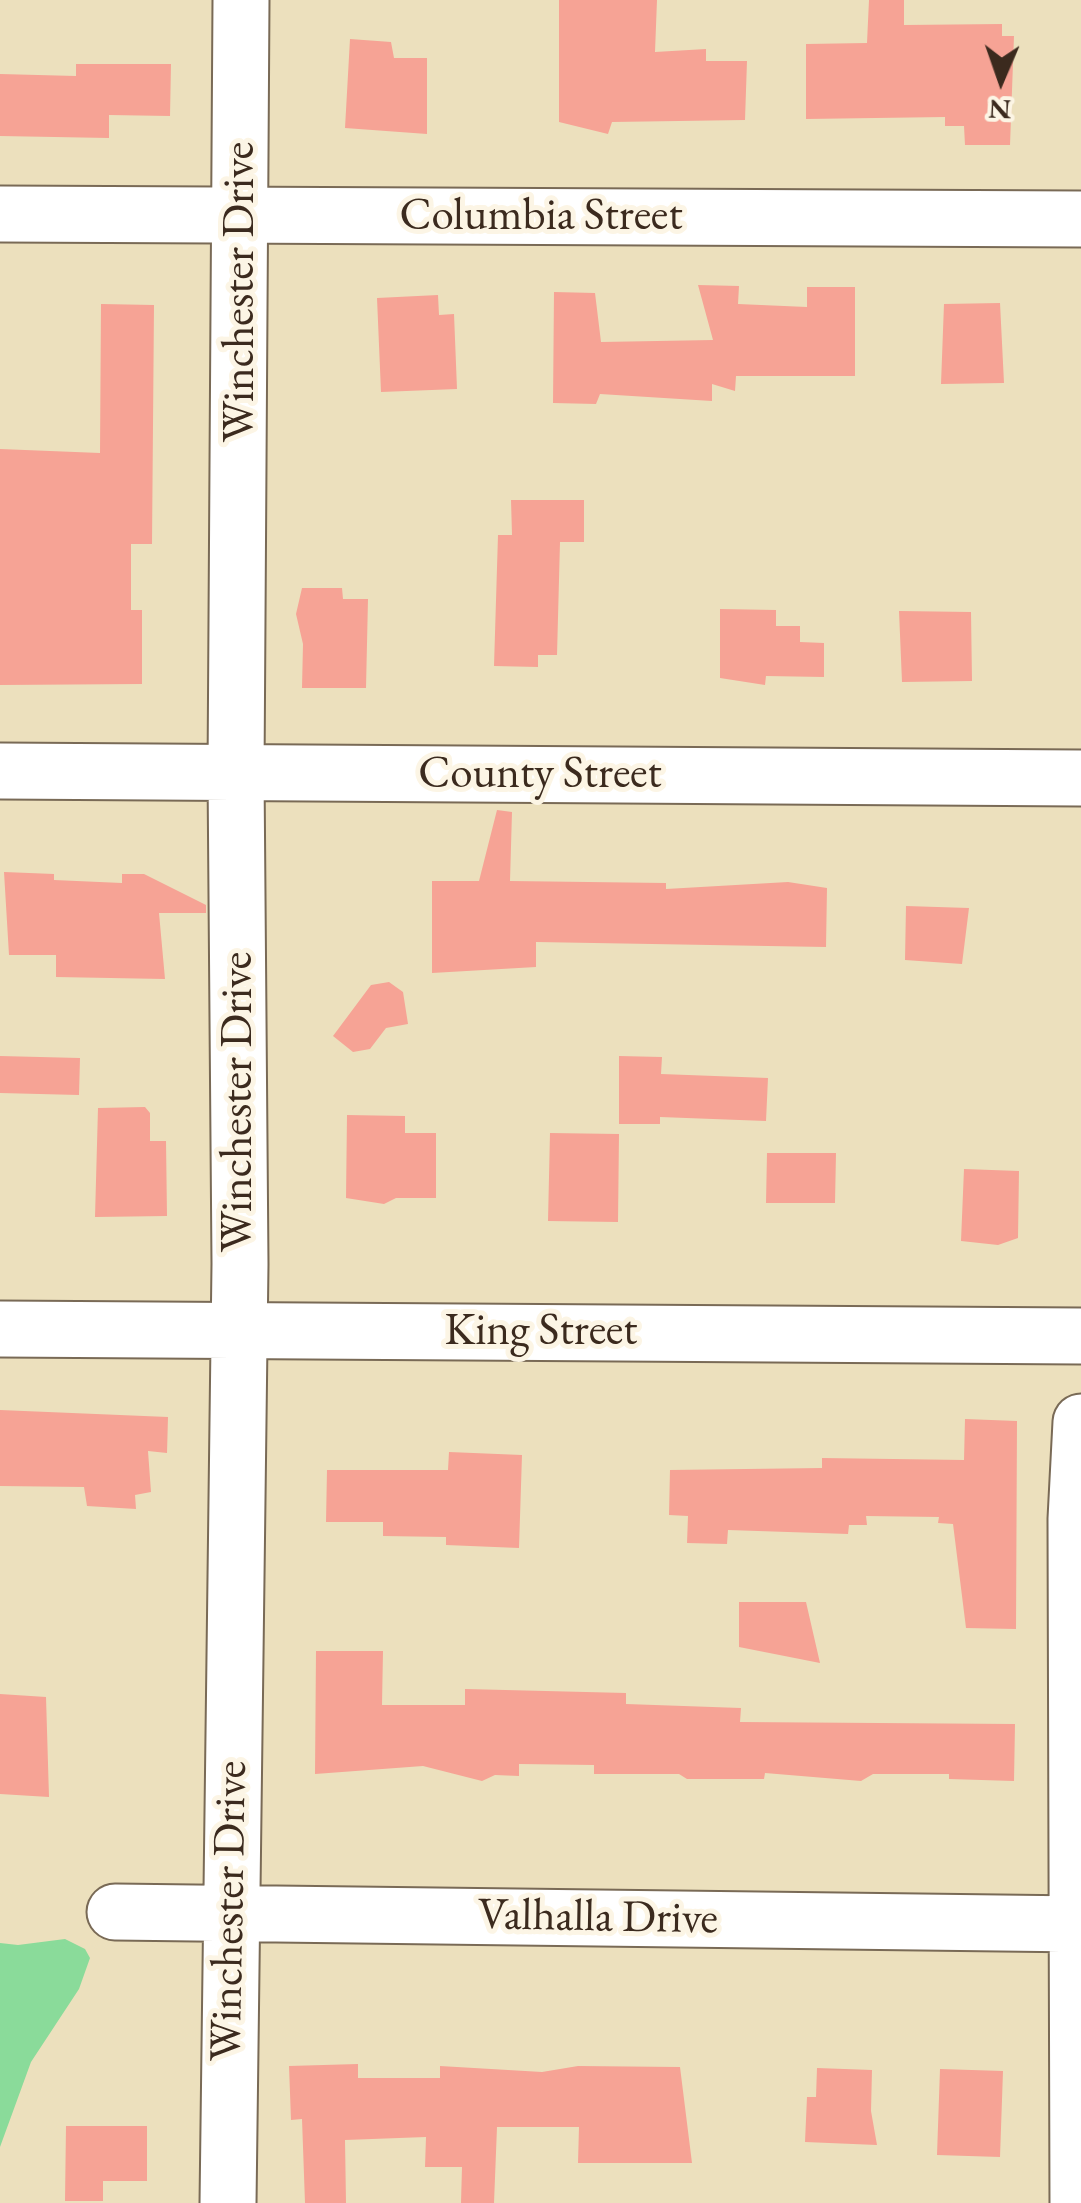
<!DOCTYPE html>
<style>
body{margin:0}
#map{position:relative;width:1081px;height:2203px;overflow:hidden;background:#ece0bd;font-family:"EB Garamond",serif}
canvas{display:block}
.north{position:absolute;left:951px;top:30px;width:100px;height:100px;-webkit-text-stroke:8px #fcf5e5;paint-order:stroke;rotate:182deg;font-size:28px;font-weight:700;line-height:40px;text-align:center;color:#3b2a1e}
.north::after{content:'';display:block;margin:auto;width:35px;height:45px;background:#3b2a1e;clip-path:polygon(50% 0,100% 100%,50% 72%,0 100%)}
</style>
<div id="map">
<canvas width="1081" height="2203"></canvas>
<div class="north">N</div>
</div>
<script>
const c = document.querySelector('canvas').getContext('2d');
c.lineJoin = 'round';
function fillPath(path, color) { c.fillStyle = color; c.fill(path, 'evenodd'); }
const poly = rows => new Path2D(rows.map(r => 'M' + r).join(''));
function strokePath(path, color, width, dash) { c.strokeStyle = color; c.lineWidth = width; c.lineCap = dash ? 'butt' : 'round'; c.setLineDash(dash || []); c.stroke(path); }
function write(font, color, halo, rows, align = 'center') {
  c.font = font + ' "EB Garamond",serif'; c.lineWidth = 10; c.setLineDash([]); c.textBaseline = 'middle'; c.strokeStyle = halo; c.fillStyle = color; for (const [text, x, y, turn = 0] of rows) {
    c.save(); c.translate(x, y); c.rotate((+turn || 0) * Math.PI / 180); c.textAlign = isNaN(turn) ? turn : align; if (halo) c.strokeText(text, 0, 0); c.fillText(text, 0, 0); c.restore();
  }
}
fillPath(poly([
 [65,1939,85,1949,90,1958,79,1989,31,2062,0,2147,0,1943,18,1945]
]), '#8adb9a');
fillPath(poly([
 [559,0,657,0,655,52,706,49,706,61,747,61,745,120,612,122,608,134,559,122],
 [869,0,904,0,904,25,1002,24,1002,36,1014,36,1010,145,965,145,964,126,945,126,945,117,806,119,806,44,867,43],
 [350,39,391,42,394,58,427,58,427,134,345,128],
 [76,64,171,64,170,116,109,115,109,138,0,136,0,74,76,76],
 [698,285,739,286,738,304,807,307,807,287,855,287,855,376,736,376,735,391,712,384,712,401,600,394,596,404,553,403,554,292,595,293,601,342,713,340],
 [438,295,439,315,454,314,457,389,381,392,377,298],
 [1000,303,1004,383,941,384,944,304],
 [101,304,154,305,152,544,131,544,131,610,142,610,142,684,0,685,0,449,100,453],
 [511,500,584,500,584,542,560,542,557,655,538,655,538,667,494,666,498,535,512,535],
 [302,588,342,588,343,599,368,599,366,688,302,688,303,644,296,614],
 [720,609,776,610,776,626,800,626,800,642,824,643,824,677,766,676,765,685,720,678],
 [899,611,971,612,972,681,902,682],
 [497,810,512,812,510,881,666,883,666,889,788,882,827,888,826,947,536,942,536,967,432,973,432,881,479,881],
 [4,872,54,874,54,880,122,883,122,874,144,874,206,905,206,913,159,913,165,979,56,977,56,955,9,955],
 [906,906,969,908,962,964,905,960],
 [389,982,403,992,408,1024,386,1028,370,1049,353,1052,333,1036,371,985],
 [0,1056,80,1058,79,1095,0,1093],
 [619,1056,662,1057,661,1074,768,1078,766,1121,660,1117,660,1124,619,1124],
 [145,1107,150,1113,150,1141,166,1141,167,1216,95,1217,98,1108],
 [347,1115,405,1116,405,1133,436,1133,436,1198,396,1198,384,1204,346,1198],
 [550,1133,619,1134,618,1222,548,1221],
 [767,1153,836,1153,835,1203,766,1203],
 [964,1169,1019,1171,1018,1238,998,1245,961,1241],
 [0,1410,168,1417,167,1453,148,1451,151,1492,135,1495,136,1509,87,1506,84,1487,0,1486],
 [965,1419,1017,1421,1016,1629,966,1628,953,1524,938,1523,939,1517,866,1516,867,1525,849,1525,848,1534,728,1530,727,1544,687,1543,688,1516,669,1515,670,1470,822,1468,822,1458,964,1460],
 [449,1452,522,1455,519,1548,446,1545,446,1537,383,1536,383,1522,326,1522,327,1470,448,1470],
 [739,1602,806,1602,820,1663,739,1647],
 [316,1651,383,1651,382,1705,465,1705,465,1689,626,1693,626,1704,741,1708,740,1722,1015,1724,1014,1781,949,1779,949,1774,873,1774,861,1781,765,1773,764,1779,687,1779,679,1774,594,1774,594,1765,519,1764,519,1776,495,1775,482,1781,423,1766,315,1774],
 [0,1694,46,1697,49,1797,0,1794],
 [358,2064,358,2078,440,2078,440,2066,542,2072,578,2066,680,2067,692,2163,578,2163,579,2127,497,2127,494,2203,461,2203,462,2167,425,2167,426,2137,345,2140,346,2203,305,2203,302,2119,291,2120,289,2066],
 [817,2068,872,2070,871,2111,877,2145,805,2142,807,2097,816,2097],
 [940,2069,1003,2071,1000,2157,937,2155],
 [66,2126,147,2126,147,2181,103,2181,103,2201,65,2201]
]), '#f6a395');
const minor = poly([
 [0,214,1081,219],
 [0,771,1081,778],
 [0,1329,1081,1336],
 [115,1912,1081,1924],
 [228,2203,240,1264,236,773,241,0],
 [1078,2203,1076,1519,1081,1422]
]);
strokePath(minor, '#796a56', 59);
strokePath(minor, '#fff', 55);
write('45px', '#3b2a1e', '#fcf5e5', [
 ["Columbia Street",541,217],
 ["Winchester Drive",241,292,-90],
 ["County Street",540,775],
 ["Winchester Drive",239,1102,-90],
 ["King Street",541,1332],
 ["Winchester Drive",230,1911,-89],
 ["Valhalla Drive",598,1918,1]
]);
</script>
